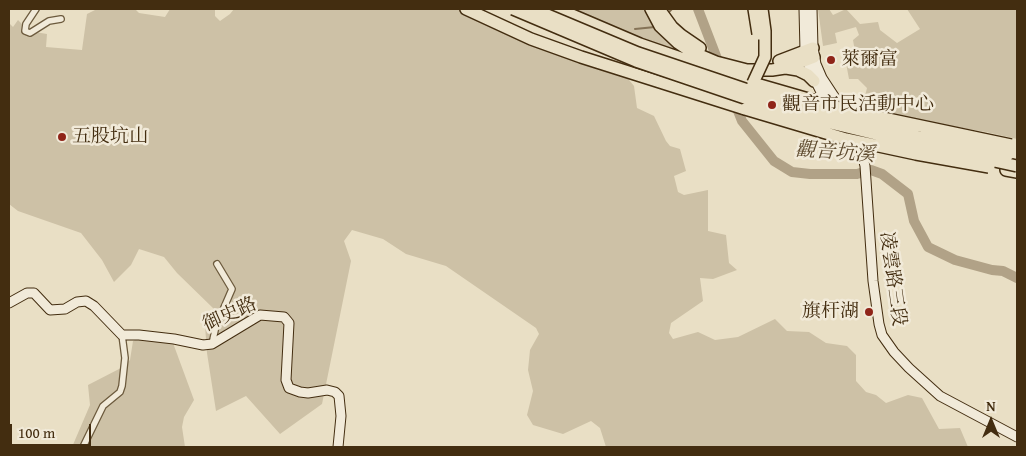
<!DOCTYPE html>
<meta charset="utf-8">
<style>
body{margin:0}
#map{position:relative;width:1026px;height:456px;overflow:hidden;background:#e9dfc5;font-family:"Gentium Book Plus",serif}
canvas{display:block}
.frame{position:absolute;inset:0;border:10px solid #432d10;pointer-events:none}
.north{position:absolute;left:966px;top:396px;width:50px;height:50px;-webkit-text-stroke:4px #f1ead9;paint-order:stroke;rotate:0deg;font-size:14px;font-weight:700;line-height:20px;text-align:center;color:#432d10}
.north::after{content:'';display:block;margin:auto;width:18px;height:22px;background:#432d10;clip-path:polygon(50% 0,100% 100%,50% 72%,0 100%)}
.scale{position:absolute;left:10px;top:424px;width:81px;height:22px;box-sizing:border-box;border:2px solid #432d10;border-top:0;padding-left:6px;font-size:15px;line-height:18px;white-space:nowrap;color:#432d10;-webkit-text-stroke:4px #f1ead9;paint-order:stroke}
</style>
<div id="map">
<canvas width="1026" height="456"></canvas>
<div class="frame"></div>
<div class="north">N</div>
<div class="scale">100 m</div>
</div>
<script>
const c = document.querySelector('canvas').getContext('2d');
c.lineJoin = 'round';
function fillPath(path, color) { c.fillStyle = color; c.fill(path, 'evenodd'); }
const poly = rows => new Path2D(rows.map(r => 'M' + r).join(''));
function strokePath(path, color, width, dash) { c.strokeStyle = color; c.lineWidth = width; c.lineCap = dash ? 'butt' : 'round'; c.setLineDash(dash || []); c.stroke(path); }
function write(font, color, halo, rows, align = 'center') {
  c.font = font + ' "Gentium Book Plus","Noto Serif TC",serif'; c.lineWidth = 5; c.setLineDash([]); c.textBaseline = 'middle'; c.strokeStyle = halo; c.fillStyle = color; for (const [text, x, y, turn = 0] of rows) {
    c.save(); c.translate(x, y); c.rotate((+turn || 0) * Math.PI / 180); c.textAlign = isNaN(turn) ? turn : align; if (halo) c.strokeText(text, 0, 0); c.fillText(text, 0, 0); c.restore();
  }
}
fillPath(poly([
 [97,9,135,9,139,13,165,17,170,9,215,9,215,16,220,21,230,14,234,9,464,9,625,75,634,86,637,108,654,116,666,141,670,146,680,149,686,171,674,176,678,192,684,195,708,190,708,231,726,235,729,263,737,270,713,279,700,278,703,301,671,323,669,333,673,339,698,332,715,340,738,337,775,319,787,331,809,332,826,343,847,346,856,355,856,381,866,392,876,395,886,403,908,395,922,398,939,429,960,428,968,447,606,447,600,428,591,421,563,434,533,425,527,415,533,391,528,370,530,350,539,334,536,328,446,266,406,254,383,239,352,230,344,241,351,261,322,404,280,434,246,396,216,411,207,353,205,325,215,310,177,273,164,257,139,249,131,265,114,282,102,260,81,233,18,211,9,204,9,23,13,27,18,20,29,31,47,34,46,47,82,50,87,14],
 [564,9,645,9,659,29,688,56,686,60],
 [818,9,829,9,833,15,846,9,860,24,878,22,880,30,897,43,920,29,907,9,1017,9,1017,139,986,132,880,114,863,104,867,88,858,79,849,79,846,63,856,57,853,40,859,35,856,27,835,33,837,43,823,46],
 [139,338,173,343,194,400,184,417,182,427,185,447,72,447,90,405,88,385,121,368,130,360,133,341]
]), '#cdc1a6');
strokePath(poly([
 [668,13,672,9],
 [635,29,655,27]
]), '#857357', 2);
strokePath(poly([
 [698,9,721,69],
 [734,101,742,121,774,161,792,172,810,174,857,174,871,170,882,174,908,194,914,221,928,247,955,260,992,270,1003,271,1017,278]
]), '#b1a287', 10);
const street = poly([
 [36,9,26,24,25,31,30,33,49,21,61,19],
 [212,344,216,326,232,289,217,264],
 [83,447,103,406,120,392,122,386,125,358,122,335]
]);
const secondary = poly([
 [804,9,805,51,810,70,821,92,835,108],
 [812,9,813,48,816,64,822,78,843,110],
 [850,124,859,141,865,166,873,281,879,324,882,335,894,352,909,368,940,396,1017,437],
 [9,303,27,293,34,293,50,310,65,309,77,302,86,301,94,306,122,335,139,335,174,339,203,345,212,344,260,315,284,317,289,323,286,380,289,388,300,392,308,393,327,390,335,392,339,396,341,416,338,447]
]);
const highway = poly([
 [466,9,531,39,581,57,745,109,753,83,640,44,558,9],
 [651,9,660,26,678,43,690,51,716,62,747,70,772,70,785,68,814,57],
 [659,9,672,27,681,35,700,48],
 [779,61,813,48],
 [786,68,798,70,808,75,814,81],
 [1006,170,1017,172]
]);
strokePath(street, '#6c5a3d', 8);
strokePath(secondary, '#432d10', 11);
strokePath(highway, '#432d10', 14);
strokePath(street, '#f1ead9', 5.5);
strokePath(secondary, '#f1ead9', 9);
strokePath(highway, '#e9dfc5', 11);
const highwayBridge = poly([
 [513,9,636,61,789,113,917,144,1017,166],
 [533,9,638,53,792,105,919,137,1009,154],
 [754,9,758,34],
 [753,83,850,111,1011,145],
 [753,83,765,57,765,31,762,9],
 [745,109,846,139,916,154,989,167]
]);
strokePath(highwayBridge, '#432d10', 14, []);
strokePath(highwayBridge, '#e9dfc5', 11);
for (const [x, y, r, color] of [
 [831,60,5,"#8f2418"],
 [772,105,5,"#8f2418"],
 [62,137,5,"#8f2418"],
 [869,312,5,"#8f2418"]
]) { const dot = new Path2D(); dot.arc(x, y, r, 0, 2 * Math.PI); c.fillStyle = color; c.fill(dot); strokePath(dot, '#f1ead9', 2); }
write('19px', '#432d10', '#f1ead9', [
 ["萊爾富",841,60],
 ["觀音市民活動中心",782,105],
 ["五股坑山",72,137],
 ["旗杆湖",859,312,"right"]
], 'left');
write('19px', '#432d10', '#f1ead9', [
 ["凌雲路三段",892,279,82],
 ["御史路",230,315,-24]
]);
write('italic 20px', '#5e4a2e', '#f1ead9', [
 ["觀音坑溪",835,153,4]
]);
</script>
